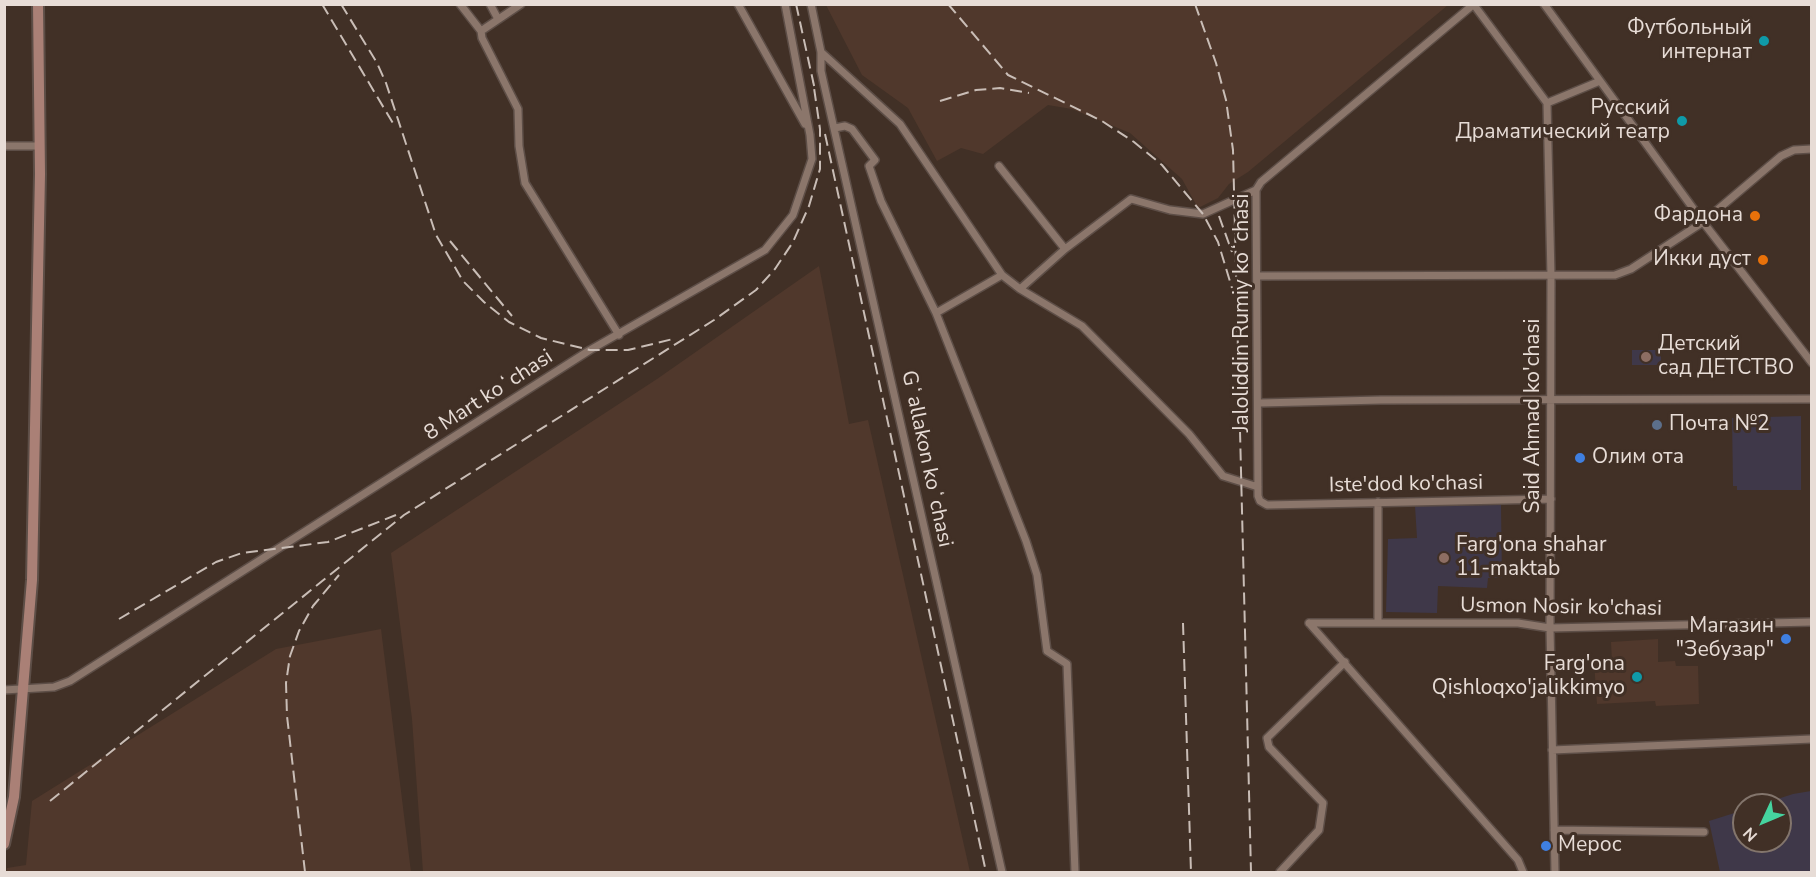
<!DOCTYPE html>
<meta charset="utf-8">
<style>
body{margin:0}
#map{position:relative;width:1816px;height:877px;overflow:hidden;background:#413026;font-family:"Nunito Sans",sans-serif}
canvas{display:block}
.frame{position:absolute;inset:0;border:6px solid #e7dcd6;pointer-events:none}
.north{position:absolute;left:1732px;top:793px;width:60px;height:60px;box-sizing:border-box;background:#413026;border:2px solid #83756c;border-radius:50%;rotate:226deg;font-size:16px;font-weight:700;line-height:24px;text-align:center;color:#e7dcd6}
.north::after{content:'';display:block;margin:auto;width:21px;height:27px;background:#45d49f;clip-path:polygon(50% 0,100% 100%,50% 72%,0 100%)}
</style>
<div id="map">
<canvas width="1816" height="877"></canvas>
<div class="frame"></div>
<div class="north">N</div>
</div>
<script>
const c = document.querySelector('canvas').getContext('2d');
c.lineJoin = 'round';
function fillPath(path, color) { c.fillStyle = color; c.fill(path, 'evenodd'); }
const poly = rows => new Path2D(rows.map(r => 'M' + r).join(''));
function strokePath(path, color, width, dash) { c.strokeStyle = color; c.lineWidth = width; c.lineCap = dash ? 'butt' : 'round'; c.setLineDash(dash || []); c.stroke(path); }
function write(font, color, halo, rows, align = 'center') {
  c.font = font + ' "Nunito Sans",sans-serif'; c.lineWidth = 6; c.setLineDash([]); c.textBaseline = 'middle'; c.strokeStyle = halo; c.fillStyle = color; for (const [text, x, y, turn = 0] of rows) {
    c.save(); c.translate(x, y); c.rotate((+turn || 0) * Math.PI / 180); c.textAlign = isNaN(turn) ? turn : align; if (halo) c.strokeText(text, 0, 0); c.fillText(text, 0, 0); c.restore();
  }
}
fillPath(poly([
 [826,5,826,4,1448,5,1248,172,1229,184,1218,198,1198,208,1182,179,1130,133,1072,109,1048,105,983,154,961,148,937,161,908,108,862,75],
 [819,266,849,424,868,420,970,872,423,872,412,719,391,553,657,379],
 [381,629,411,872,6,872,7,868,26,865,32,801,276,649],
 [1658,639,1658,662,1675,661,1676,666,1698,666,1699,704,1656,706,1655,701,1597,704,1594,662,1612,662,1611,642]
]), '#50382c');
fillPath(poly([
 [1632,350,1661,350,1661,365,1632,365],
 [1801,416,1801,490,1737,490,1737,486,1733,486,1732,418],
 [1501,505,1502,578,1488,578,1487,588,1438,586,1437,613,1386,612,1388,539,1417,538,1415,506],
 [1811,791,1811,872,1720,872,1709,821,1744,810,1744,841,1780,841,1780,805,1759,805,1793,794]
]), '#3f3849');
const minor = poly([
 [460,4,481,31,482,38,518,109,519,146,525,183,619,335],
 [490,4,498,19],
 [738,4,805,124],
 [811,4,821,52,821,71,1002,872],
 [1474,4,1261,182,1256,190,1258,496,1260,501,1267,505,1551,499],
 [1544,4,1703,222,1812,363],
 [1474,5,1547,103,1551,276,1550,628,1555,872],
 [481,31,521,4],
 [821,52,900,124,1002,275,1020,289,1082,326,1189,434,1223,476,1258,487],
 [1547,103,1600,81],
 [835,128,845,126,852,129,875,160,869,166,881,201,936,313,1026,541,1037,575,1047,651,1067,664,1075,872],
 [4,146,39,146],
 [999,166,1065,249],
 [1258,276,1615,275,1631,269,1703,222,1781,156,1794,150,1812,149],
 [1020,289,1065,249,1131,199,1170,210,1203,214,1256,190],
 [936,313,1002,275],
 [1260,403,1381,400,1812,399],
 [1378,502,1378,622],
 [1309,623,1518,623,1550,628,1812,622],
 [1309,623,1518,860,1523,872],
 [4,690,54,687,70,681,590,350,765,250,793,215,812,159,810,135,785,4],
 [1552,750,1812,739],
 [1554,830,1704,832],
 [1280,872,1319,830,1323,803,1269,747,1267,738,1345,662]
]);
const secondary = poly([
 [4,844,14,797,32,580,40,174,38,4]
]);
strokePath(minor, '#5d4e47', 10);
strokePath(secondary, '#5d4e47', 14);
strokePath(minor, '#8b766b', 7);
strokePath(secondary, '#aa8076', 10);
strokePath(poly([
 [322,4,394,125],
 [341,4,377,63,386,83,436,235,463,281,484,302,509,322,541,338,590,350,628,350,673,339],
 [796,4,815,90],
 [948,4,1008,75,1102,121,1134,142,1162,165,1203,214,1218,242,1232,288],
 [1195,4,1216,63,1226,100,1233,150,1251,872],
 [940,101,976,90,1000,88,1029,93],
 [825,134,986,872],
 [1219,216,1232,252],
 [450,241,512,316],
 [119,619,216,562,242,553,328,542,396,515],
 [1183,623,1191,872],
 [50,801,404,515,714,320,756,290,775,269,793,242,809,206,820,169,820,129,813,81],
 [305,872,287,716,286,683,290,656,299,631,313,606,339,575]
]), '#c9bdb6', 2, [12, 6]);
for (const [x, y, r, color] of [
 [1764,41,6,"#0f9aa8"],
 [1682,121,6,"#0f9aa8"],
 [1755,216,6,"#e8710a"],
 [1763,260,6,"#e8710a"],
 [1646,357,6,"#8d6e63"],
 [1657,425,6,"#5c6f8a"],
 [1580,458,6,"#3f7fe0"],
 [1444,558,6,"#8d6e63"],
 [1786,639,6,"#3f7fe0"],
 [1637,677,6,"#0f9aa8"],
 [1546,846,6,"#3f7fe0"]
]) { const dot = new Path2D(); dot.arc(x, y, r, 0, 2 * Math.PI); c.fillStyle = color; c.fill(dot); strokePath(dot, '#413026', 2); }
write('21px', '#e7dcd6', '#413026', [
 ["Футбольный",1752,29],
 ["интернат",1752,53],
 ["Русский",1670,109],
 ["Драматический театр",1670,133],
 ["Фардона",1743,216],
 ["Икки дуст",1751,260],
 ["Детский",1658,345,"left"],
 ["сад ДЕТСТВО",1658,369,"left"],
 ["Почта №2",1669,425,"left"],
 ["Олим ота",1592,458,"left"],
 ["Farg'ona shahar",1456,546,"left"],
 ["11-maktab",1456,570,"left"],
 ["Магазин",1774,627],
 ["\"Зебузар\"",1774,651],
 ["Farg'ona",1625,665],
 ["Qishloqxo'jalikkimyo",1625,689],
 ["Мерос",1558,846,"left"]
], 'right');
write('21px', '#e7dcd6', '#413026', [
 ["Jaloliddin Rumiy koʻchasi",1243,313,-90],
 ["8 Mart koʻchasi",489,396,-33],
 ["Said Ahmad ko'chasi",1534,416,-90],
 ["Gʻallakon koʻchasi",926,459,78],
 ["Iste'dod ko'chasi",1406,485,-1],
 ["Usmon Nosir ko'chasi",1561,608,1]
]);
</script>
